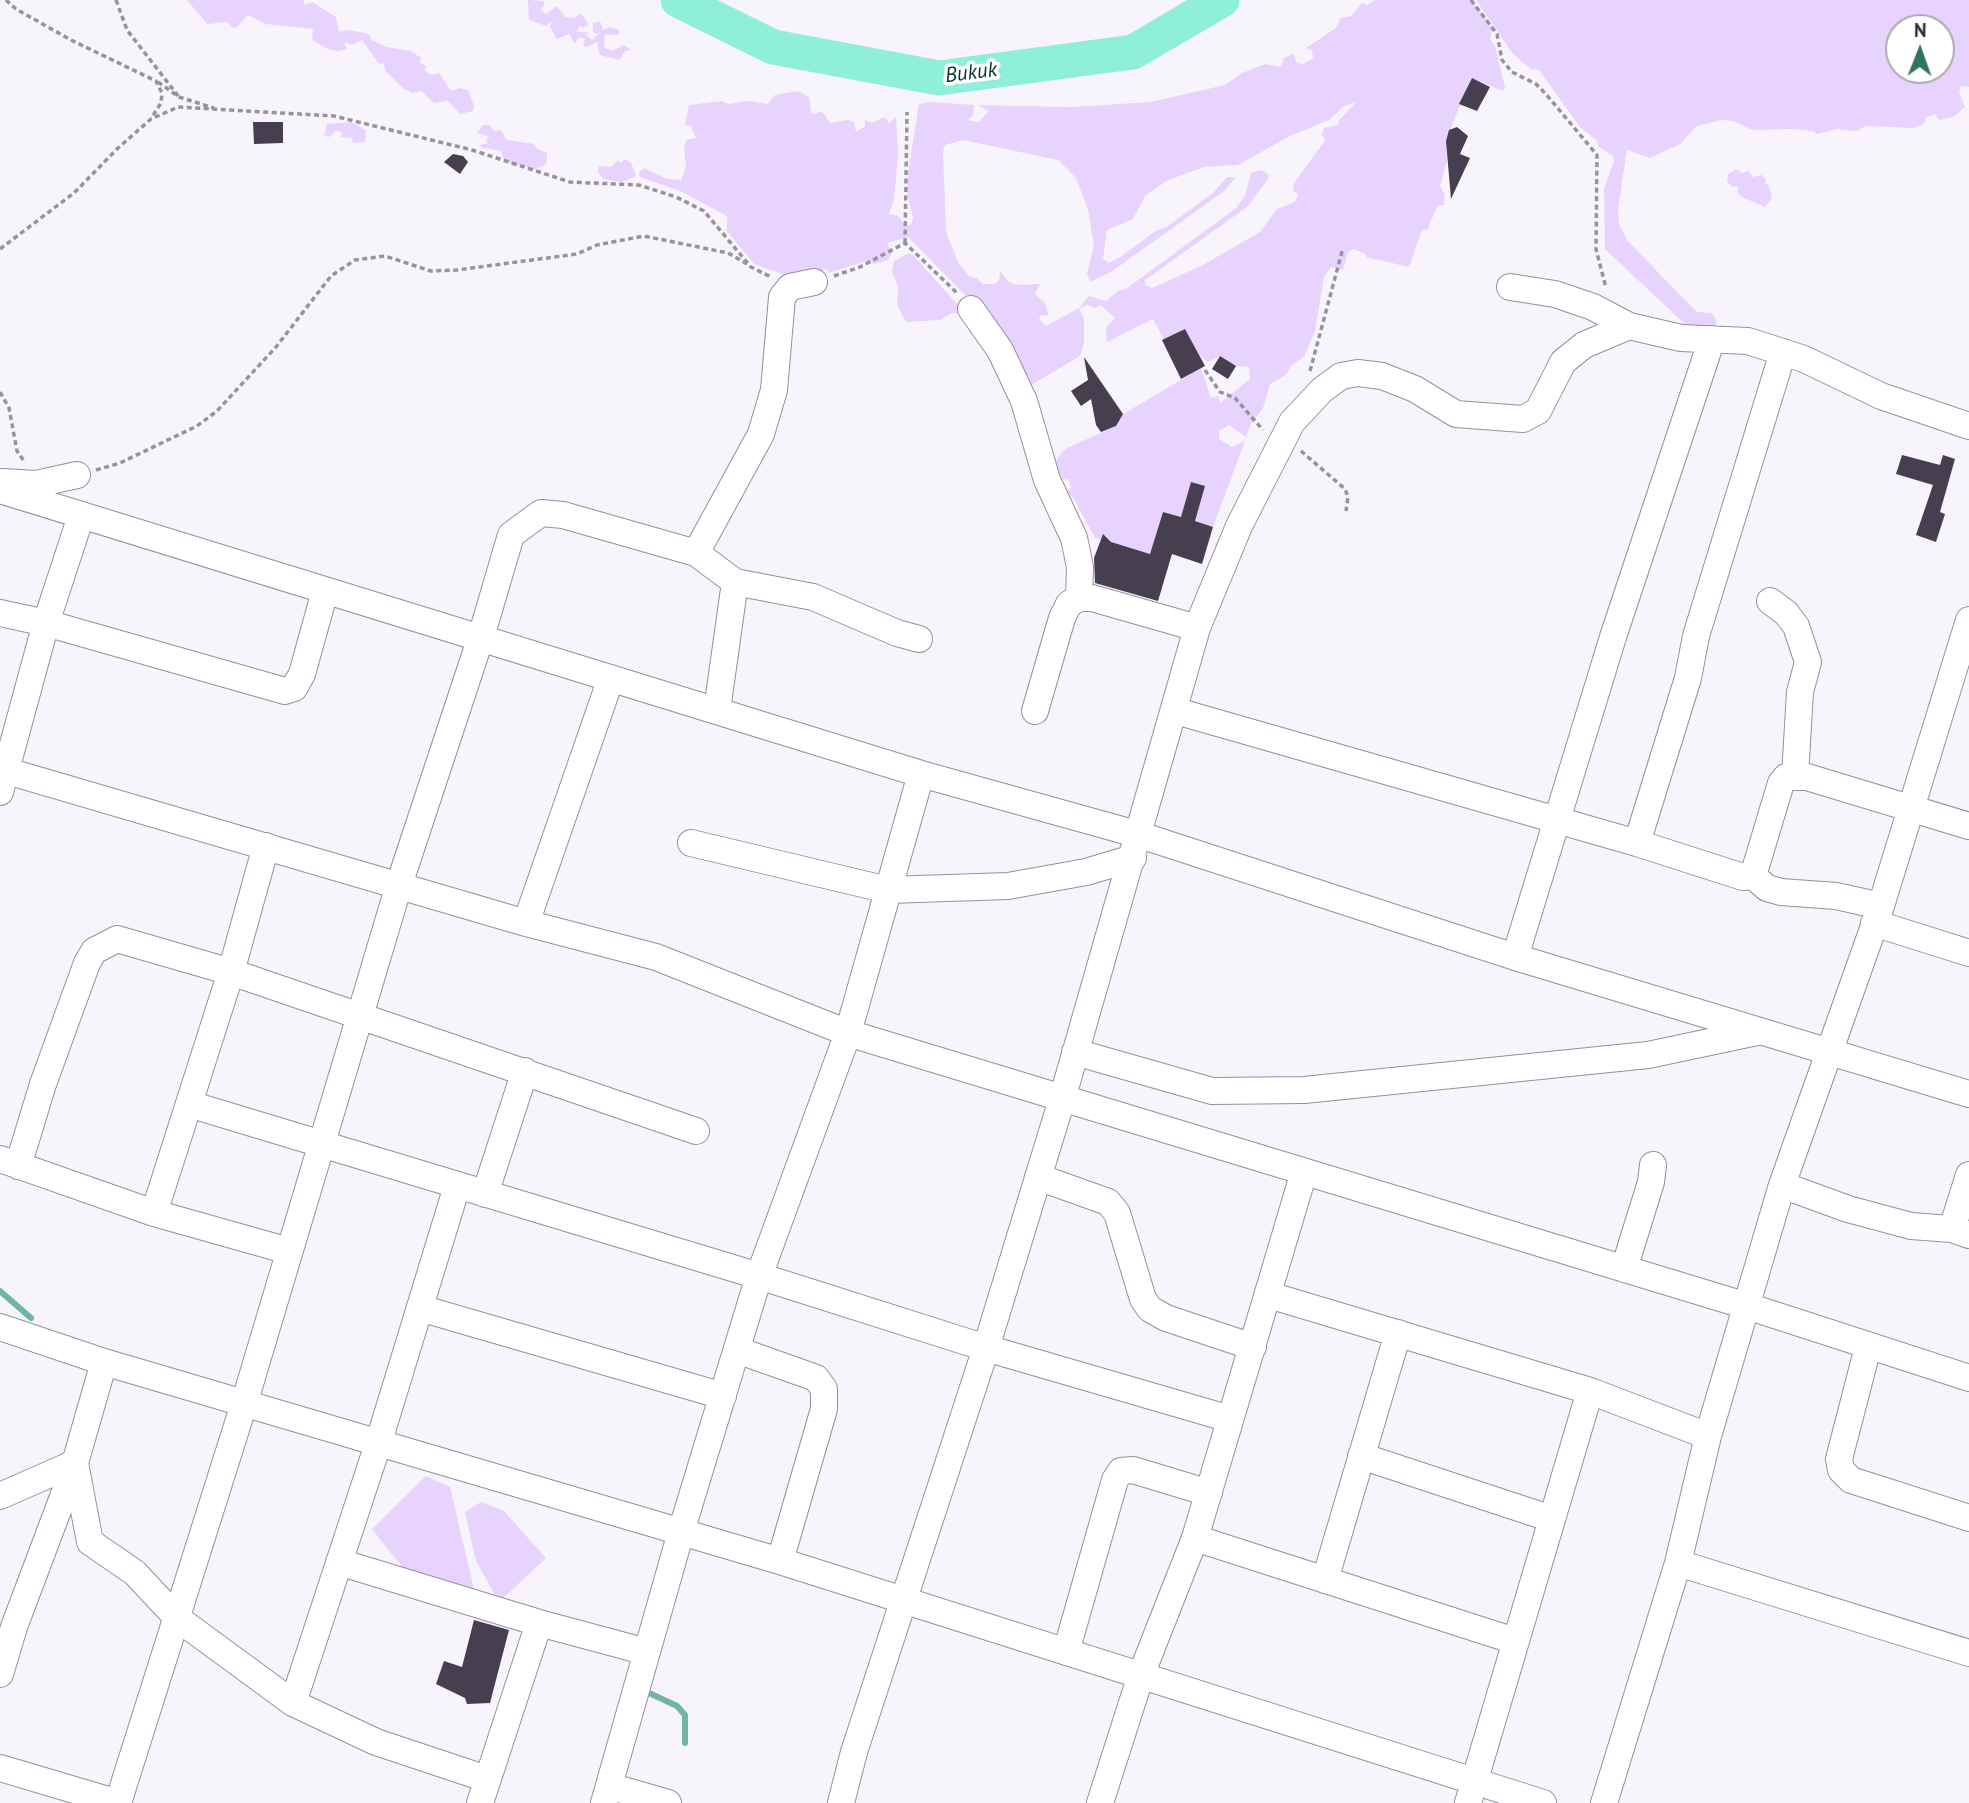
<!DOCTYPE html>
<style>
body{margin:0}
#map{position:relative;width:1969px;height:1803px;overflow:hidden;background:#f8f4fc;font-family:"PT Sans",sans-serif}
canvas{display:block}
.north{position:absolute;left:1885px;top:14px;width:70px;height:70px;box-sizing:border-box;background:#fff;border:2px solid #abaaad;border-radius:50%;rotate:1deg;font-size:19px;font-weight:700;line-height:28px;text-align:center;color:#2d2a31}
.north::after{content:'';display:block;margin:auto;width:24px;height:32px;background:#307466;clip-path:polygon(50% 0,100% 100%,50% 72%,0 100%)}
</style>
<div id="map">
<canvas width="1969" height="1803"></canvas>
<div class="north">N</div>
</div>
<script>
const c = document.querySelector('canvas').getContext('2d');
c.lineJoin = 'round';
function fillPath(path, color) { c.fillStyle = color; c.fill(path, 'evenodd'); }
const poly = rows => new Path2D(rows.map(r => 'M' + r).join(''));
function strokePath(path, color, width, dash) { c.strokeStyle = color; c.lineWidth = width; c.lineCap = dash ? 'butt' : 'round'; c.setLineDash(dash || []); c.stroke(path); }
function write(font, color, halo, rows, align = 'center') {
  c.font = font + ' "PT Sans",sans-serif'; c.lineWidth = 7; c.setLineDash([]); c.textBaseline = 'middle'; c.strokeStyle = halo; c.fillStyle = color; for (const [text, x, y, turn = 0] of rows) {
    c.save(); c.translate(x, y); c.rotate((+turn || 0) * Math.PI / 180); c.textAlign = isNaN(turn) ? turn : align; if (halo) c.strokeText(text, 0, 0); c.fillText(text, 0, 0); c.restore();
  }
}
fillPath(poly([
 [187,0,303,0,305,5,312,2,336,17,339,32,348,30,365,33,370,35,371,40,387,47,411,51,421,58,420,63,426,66,425,71,432,75,439,73,451,91,459,88,468,90,474,106,473,111,460,114,448,101,434,103,421,91,413,93,404,89,385,71,384,63,379,64,362,40,351,45,344,42,347,49,338,51,328,49,312,40,313,29,266,24,248,15,237,27,232,28,228,22,207,24],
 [528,0,543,1,545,3,541,10,546,14,557,6,565,17,575,18,581,13,589,25,582,28,580,25,577,32,589,32,586,35,592,40,601,32,595,34,593,31,593,23,600,21,603,30,610,27,619,30,619,34,605,35,604,48,613,51,623,45,632,50,625,51,619,60,600,55,597,42,586,47,583,45,585,38,578,38,575,44,569,34,557,39,550,27,552,21,546,26,529,20],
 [1375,0,1471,0,1493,27,1490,39,1495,46,1505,87,1503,91,1471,78,1446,140,1447,161,1440,186,1445,195,1444,205,1438,205,1427,230,1422,230,1409,267,1366,257,1366,254,1353,249,1348,252,1343,270,1331,267,1324,277,1315,331,1304,357,1291,366,1286,375,1270,384,1263,408,1251,424,1246,437,1229,425,1219,431,1219,439,1232,447,1245,441,1213,527,1195,521,1186,503,1181,517,1163,512,1150,554,1095,538,1074,499,1066,491,1071,488,1069,479,1060,480,1055,465,1057,459,1065,449,1116,426,1120,416,1201,368,1211,398,1218,396,1220,403,1250,379,1249,367,1236,366,1220,356,1208,362,1199,355,1185,329,1164,340,1153,319,1107,342,1106,327,1115,318,1101,305,1095,308,1088,305,1079,308,1084,320,1084,343,1080,356,1028,387,976,306,908,237,887,243,892,253,888,260,874,264,866,261,829,273,826,268,820,273,791,277,754,264,727,231,727,216,680,191,640,177,639,172,644,168,667,179,681,180,686,167,684,147,687,140,696,138,691,126,685,125,689,105,722,101,728,104,749,101,768,104,775,95,798,91,809,97,811,112,815,114,822,111,830,123,847,120,854,122,856,132,865,126,865,120,871,123,885,117,889,123,896,117,898,156,894,200,889,214,898,216,906,226,911,225,913,218,907,193,908,173,919,104,930,102,974,105,973,115,968,120,979,122,989,111,978,105,1072,107,1151,102,1225,85,1242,73,1265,64,1281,67,1284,58,1293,53,1297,63,1303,64,1313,58,1312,50,1306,48,1336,28,1341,18,1351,16,1362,3,1367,5],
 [1357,101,1339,120,1338,125,1324,128,1321,135,1326,139,1294,183,1293,191,1298,194,1295,202,1277,209,1260,232,1201,266,1152,288,1145,285,1145,280,1247,207,1268,179,1268,174,1261,170,1251,173,1245,196,1236,208,1126,289,1118,291,1106,301,1089,296,1079,308,1046,326,1039,319,1041,315,1049,316,1045,303,1035,294,1040,284,1016,285,1009,282,1000,271,999,280,995,284,983,284,978,279,969,276,958,262,946,232,943,152,945,145,963,140,1058,160,1076,178,1088,210,1094,246,1087,273,1090,282,1111,272,1223,192,1236,177,1227,177,1214,192,1165,228,1157,230,1119,258,1109,263,1103,259,1107,230,1133,219,1145,196,1168,180,1204,167,1238,165,1290,136,1329,120,1343,107],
 [1476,0,1969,0,1969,87,1961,86,1959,92,1965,107,1953,117,1939,120,1935,114,1926,117,1924,124,1913,128,1866,126,1857,131,1837,129,1817,134,1812,131,1793,129,1752,130,1733,121,1721,120,1697,126,1680,144,1650,158,1627,150,1618,209,1619,224,1627,240,1678,293,1697,312,1712,313,1716,320,1716,327,1688,327,1605,249,1604,189,1614,161,1613,156,1598,146,1597,141,1580,127,1539,70,1531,69,1513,54],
 [1899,28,1941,28,1941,70,1899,70],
 [351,122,366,130,365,142,353,143,352,138,341,137,342,133,336,130,330,137,324,135,327,124],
 [483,125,489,125,494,131,501,130,507,140,534,144,537,149,547,153,547,161,544,166,532,170,523,165,514,166,504,160,501,151,482,148,480,145,488,143,486,139,490,137,477,133],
 [625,159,631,163,636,175,634,177,621,182,604,179,598,173,599,166,611,167,618,160,621,163],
 [1736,169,1742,173,1749,171,1753,177,1762,175,1766,179,1765,183,1769,186,1772,198,1765,207,1744,198,1738,193,1738,186,1732,187,1727,181,1728,174],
 [909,253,913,255,966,314,952,313,940,320,906,322,897,305,898,286,892,272,894,261],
 [426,1476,450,1487,476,1598,413,1581,372,1529],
 [481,1502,504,1511,546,1558,499,1602,476,1561,465,1512]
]), '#e7d3fe');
strokePath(poly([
 [0,1291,31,1318],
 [647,1692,677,1706,685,1715,685,1743]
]), '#72b4a7', 6);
strokePath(poly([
 [678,0,773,47,939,78,1133,52,1222,0]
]), '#8fefda', 35);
fillPath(poly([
 [1472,78,1490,87,1477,111,1459,104],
 [253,122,283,122,283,143,254,144],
 [1457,127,1468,136,1460,154,1470,158,1451,199,1446,141,1449,130],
 [453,154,463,156,468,162,460,174,444,162],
 [1185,329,1205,366,1181,379,1162,340],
 [1220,356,1236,366,1228,379,1212,369],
 [1084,357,1123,414,1116,426,1101,432,1096,425,1091,399,1081,406,1071,391,1088,380],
 [1902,455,1940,465,1943,455,1955,459,1940,512,1945,514,1936,542,1916,535,1933,485,1896,474],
 [1191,482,1205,486,1195,521,1213,527,1202,564,1172,554,1158,601,1095,583,1094,558,1103,534,1111,542,1150,554,1163,512,1181,517],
 [474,1620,509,1630,490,1703,467,1704,465,1698,436,1684,444,1661,462,1667]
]), '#463f4f');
const minor = poly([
 [1510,287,1555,294,1593,307,1629,326],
 [971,309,1000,350,1024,401,1047,480,1074,538,1080,567,1079,598],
 [3,482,36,484,77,475],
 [0,490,921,774,1140,835,1515,957,1969,1094],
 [696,553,761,434,774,390,782,297,790,287,814,282],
 [1770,601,1786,613,1796,626,1808,662,1800,692,1795,776],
 [0,613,46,623,285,691,294,688,302,674,325,591],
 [717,710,735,582],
 [1035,711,1062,618,1069,604,1079,598,1092,598,1197,628],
 [1176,711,1637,843,1743,877,1753,876],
 [0,769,526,923,656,957,848,1033,1747,1306,1969,1378],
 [0,792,46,623,81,516],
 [691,843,888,890,1008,886,1086,872,1133,858],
 [1637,843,1688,678,1696,636,1783,352],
 [1753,876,1781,783,1786,777,1807,777,1969,826],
 [1753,876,1767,888,1781,892,1836,896,1881,906],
 [526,923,611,678],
 [1874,923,1969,953],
 [1515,957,1613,637,1712,339],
 [1075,1052,1212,1091,1304,1090,1648,1055,1757,1032],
 [189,1104,759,1276,986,1348,1230,1419],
 [0,1159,154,1213,289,1251],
 [18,1166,43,1084,87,963,94,951,117,939,231,972,696,1131],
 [1038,1177,1108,1202,1117,1213,1143,1299,1150,1309,1166,1318,1253,1347],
 [1782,1185,1848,1209,1911,1226,1952,1229,1969,1235],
 [485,1194,525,1071],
 [154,1213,231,972,266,846],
 [1952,1229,1969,1175],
 [1624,1269,1651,1182,1653,1165],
 [1269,1295,1590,1391,1708,1436],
 [420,1308,723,1396],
 [0,1327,104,1362,780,1561,1543,1803],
 [1868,1347,1839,1459,1841,1470,1851,1480,1969,1518],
 [737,1350,816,1378,824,1389,824,1409,780,1561],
 [1361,1456,1552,1519],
 [75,1463,90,1542,135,1573,177,1618,293,1703,376,1742,487,1779],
 [0,1496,75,1463,104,1362],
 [1195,1538,1515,1641],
 [339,1562,539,1623,647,1652],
 [1678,1563,1969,1653],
 [1325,1580,1398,1333],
 [1066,1652,1115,1480,1121,1471,1133,1470,1209,1493],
 [0,1674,14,1627,75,1465],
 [293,1703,379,1441,457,1186],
 [0,1768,118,1803],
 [609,1786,668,1803],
 [118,1803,244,1404,399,885,481,637,511,535,541,513,563,515,696,553,735,582,813,597,897,633,919,639],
 [480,1803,539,1623],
 [604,1803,681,1532,759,1276,848,1033,921,774],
 [841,1803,854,1752,986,1348,1063,1096,1197,628,1239,526,1292,422,1322,390,1341,376,1358,373,1382,376,1415,389,1456,414,1523,419,1538,411,1563,362,1584,345,1629,326,1681,338,1748,341,1804,359,1881,396,1969,426],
 [1100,1803,1141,1675,1195,1538,1304,1172],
 [1468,1803,1590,1391],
 [1604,1803,1678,1563,1708,1436,1782,1185,1881,906,1969,620]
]);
strokePath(minor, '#978ea0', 28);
strokePath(poly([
 [6,0,16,9,71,40,156,81,162,93,161,103,152,117],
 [116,0,127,30,179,97],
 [1471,0,1497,34,1502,60,1512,72,1536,84,1545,93,1597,155,1596,249,1606,288],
 [158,82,179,97,214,108],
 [905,243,907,112],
 [0,249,74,193,118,148,151,119,178,107,334,116,472,150,570,182,639,185,676,197,704,211,751,267,771,277],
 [834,276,860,267,905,243,958,294],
 [1205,370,1220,392,1235,398,1263,430],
 [1310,371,1343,248],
 [0,392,9,408,17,451,24,461],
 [1301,451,1345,489,1348,497,1346,511],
 [96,470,120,463,197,426,217,411,276,347,331,276,355,260,385,256,431,271,457,270,577,254,597,245,644,236,728,253,747,264]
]), '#96939a', 3.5, [5, 3.5]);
strokePath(minor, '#fff', 26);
write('italic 21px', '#013129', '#fff', [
 ["Bukuk",971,73,-7]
]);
</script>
